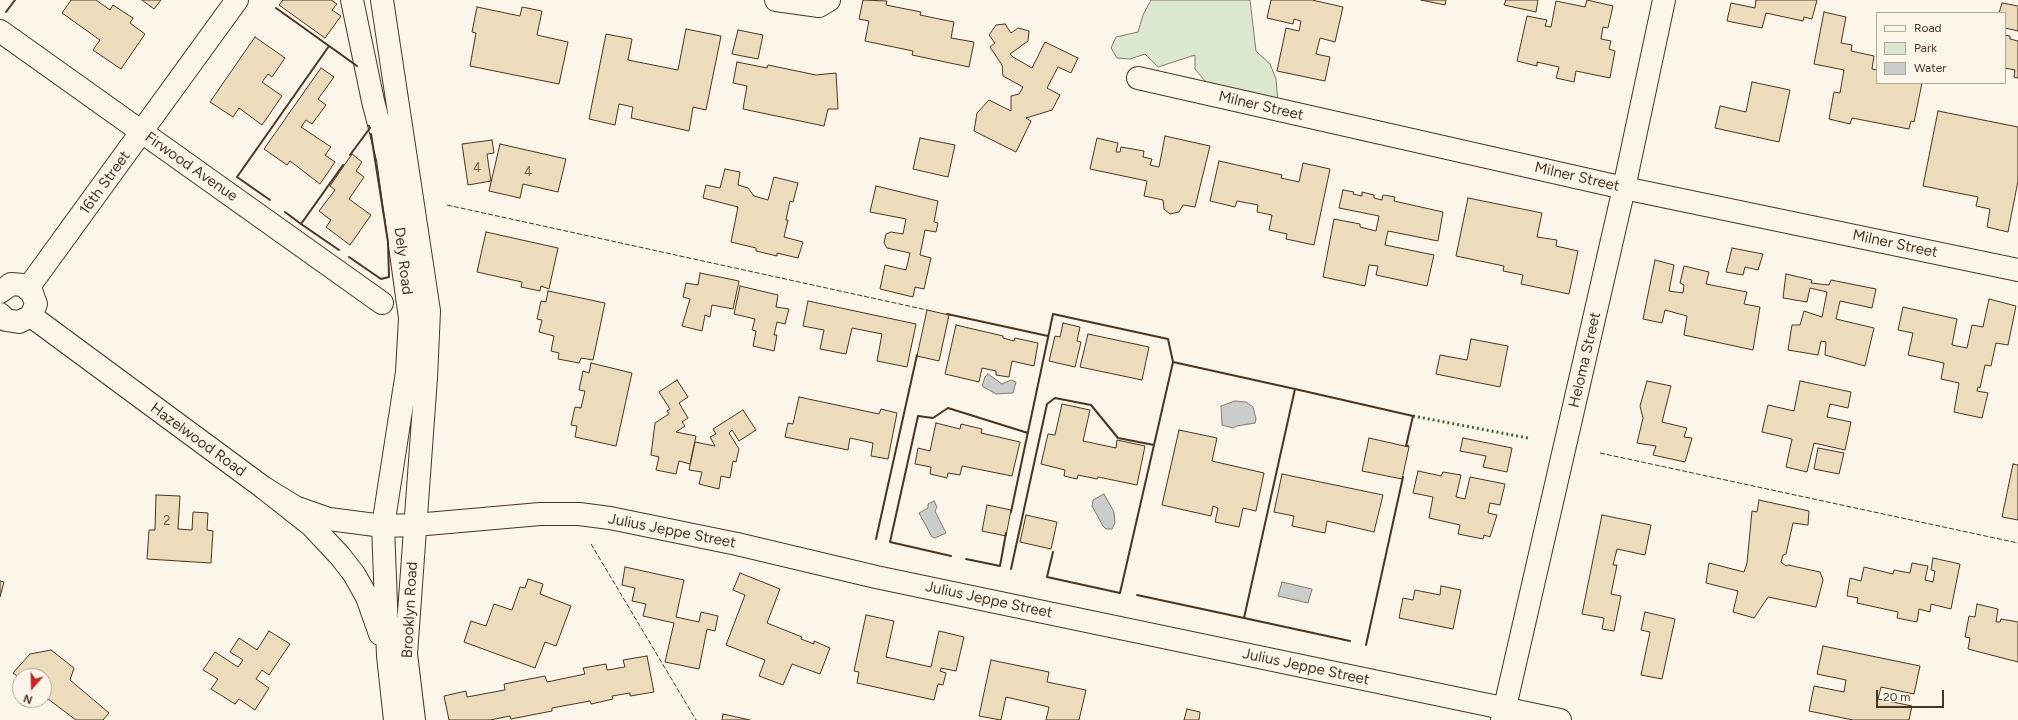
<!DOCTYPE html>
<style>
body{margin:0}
#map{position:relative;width:2018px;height:720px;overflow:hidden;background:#fbf6e9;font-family:Figtree,sans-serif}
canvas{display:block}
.legend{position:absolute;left:1876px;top:12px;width:130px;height:72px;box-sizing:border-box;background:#fbf6e9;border:1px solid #b4a999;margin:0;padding:5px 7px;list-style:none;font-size:12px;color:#4a3520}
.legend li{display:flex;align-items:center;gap:8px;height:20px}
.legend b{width:20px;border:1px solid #b4a999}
.north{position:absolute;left:12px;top:668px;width:40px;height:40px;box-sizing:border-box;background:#fbf6e9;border:1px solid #b4a999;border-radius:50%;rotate:200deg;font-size:11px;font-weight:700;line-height:16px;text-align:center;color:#4a3520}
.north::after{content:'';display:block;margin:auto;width:14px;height:18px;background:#c62828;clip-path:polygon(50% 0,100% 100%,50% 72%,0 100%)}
.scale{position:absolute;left:1876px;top:690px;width:68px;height:18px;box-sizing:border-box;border:2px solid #4a3520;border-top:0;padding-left:5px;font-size:12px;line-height:14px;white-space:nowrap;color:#4a3520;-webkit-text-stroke:3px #fbf6e9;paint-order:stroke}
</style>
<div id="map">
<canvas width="2018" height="720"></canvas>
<ul class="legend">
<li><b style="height:5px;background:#fbf6e9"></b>Road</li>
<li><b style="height:11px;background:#dce7d0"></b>Park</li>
<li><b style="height:11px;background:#c9cecd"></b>Water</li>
</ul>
<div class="north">N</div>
<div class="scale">20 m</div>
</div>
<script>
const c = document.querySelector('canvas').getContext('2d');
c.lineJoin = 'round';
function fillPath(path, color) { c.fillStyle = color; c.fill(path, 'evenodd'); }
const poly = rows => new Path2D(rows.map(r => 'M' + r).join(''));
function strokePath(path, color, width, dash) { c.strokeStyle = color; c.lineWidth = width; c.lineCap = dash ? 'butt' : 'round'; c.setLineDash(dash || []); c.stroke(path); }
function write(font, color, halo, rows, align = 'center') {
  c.font = font + ' Figtree,sans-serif'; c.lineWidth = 3; c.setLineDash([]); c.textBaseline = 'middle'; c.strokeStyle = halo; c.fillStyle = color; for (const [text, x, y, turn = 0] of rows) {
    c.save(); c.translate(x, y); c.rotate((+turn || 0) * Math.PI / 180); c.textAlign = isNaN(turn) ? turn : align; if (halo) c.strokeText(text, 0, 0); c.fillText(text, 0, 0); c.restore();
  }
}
const green = poly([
 [1151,0,1250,0,1256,51,1270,64,1276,79,1278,103,1238,108,1205,81,1195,69,1195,55,1158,67,1145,54,1130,59,1117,58,1111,48,1116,37,1138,32,1143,15,1151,0]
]);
fillPath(green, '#dce7d0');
strokePath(green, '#887966', 1);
const water = poly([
 [988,374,1002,384,1011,380,1016,382,1013,393,996,394,982,386,985,377,988,374],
 [1235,401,1246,402,1253,407,1256,419,1255,423,1237,426,1233,428,1222,425,1221,406,1235,401],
 [1104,494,1114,512,1115,523,1112,529,1106,529,1103,526,1092,506,1093,500,1104,494],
 [934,501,937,507,935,511,946,533,935,538,932,537,919,513,928,508,928,504,934,501],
 [1282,582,1312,589,1308,603,1278,596,1282,582]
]);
fillPath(water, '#c9cecd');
strokePath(water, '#887966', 1);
const building = poly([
 [71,0,96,0,110,10,113,5,133,18,130,23,145,34,121,69,93,50,100,40,62,13,71,0],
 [142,0,161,0,154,9,142,0],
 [283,0,331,0,337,4,332,10,341,16,325,38,279,5,283,0],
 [863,0,887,1,886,5,921,12,920,15,954,22,951,38,974,42,969,67,912,55,913,51,865,41,869,21,859,19,863,0],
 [1271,0,1312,0,1343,7,1335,42,1320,38,1316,54,1330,57,1325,81,1277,71,1286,28,1299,31,1301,21,1294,19,1293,24,1267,18,1271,0],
 [1421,0,1446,0,1445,5,1421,0],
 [1506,0,1538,0,1536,12,1504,5,1506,0],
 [1587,0,1613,6,1608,28,1603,27,1601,39,1611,41,1609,49,1615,51,1610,78,1576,71,1574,82,1556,78,1559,67,1537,62,1537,66,1517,61,1527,16,1547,20,1545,26,1551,27,1556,1,1585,7,1587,0],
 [1756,0,1817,0,1812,19,1804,17,1803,21,1766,13,1762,28,1727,21,1731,3,1755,8,1756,0],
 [2002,3,2018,6,2018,31,2005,28,2005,13,1999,13,2002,3],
 [477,7,520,16,522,7,542,11,537,35,568,42,559,84,470,66,476,33,472,32,477,7],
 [1824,12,1846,17,1841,43,1852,45,1851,51,1874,56,1872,69,1877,70,1877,83,1922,83,1914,122,1911,121,1909,129,1852,118,1850,124,1829,119,1834,92,1840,93,1844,70,1814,64,1824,12],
 [1005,24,1011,33,1018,28,1029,31,1028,41,1010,54,1013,57,1032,68,1045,42,1078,58,1071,73,1058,67,1047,88,1060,95,1052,110,1026,118,1031,121,1016,152,974,131,977,113,989,100,1011,111,1011,96,1019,94,1023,87,1003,76,1002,65,990,47,995,43,989,35,996,25,1005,24],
 [686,29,721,36,706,110,693,107,689,131,631,118,633,107,619,104,615,125,589,119,606,34,632,39,628,60,678,70,686,29],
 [738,30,763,35,758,59,732,54,738,30],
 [2005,35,2010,36,2010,39,2018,41,2018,78,2014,77,2015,70,2005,68,2005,35],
 [255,37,285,58,272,77,268,74,262,82,282,96,262,125,239,108,233,117,210,102,255,37],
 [737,62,767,68,768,65,816,75,836,73,838,109,828,109,824,126,743,109,747,86,733,83,737,62],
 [321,68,334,77,318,99,326,105,312,124,306,120,301,127,331,147,325,155,335,162,320,184,290,161,287,165,264,149,321,68],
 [1752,82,1790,90,1779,142,1715,128,1720,106,1746,112,1752,82],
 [1938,111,2018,127,2018,181,2008,232,1987,227,1990,209,1976,206,1978,197,1923,186,1938,111],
 [1165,136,1210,146,1195,207,1183,205,1179,212,1170,214,1164,209,1163,200,1144,196,1147,181,1090,169,1097,138,1118,143,1116,152,1120,152,1121,147,1144,151,1143,157,1152,159,1150,165,1159,167,1165,136],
 [920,138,955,145,948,177,913,169,920,138],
 [492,140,494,153,487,154,491,181,468,185,462,144,492,140],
 [500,144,566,159,558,192,523,184,520,198,489,191,500,144],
 [352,154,362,162,356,171,364,177,349,199,371,215,350,245,326,227,331,220,319,211,335,190,330,186,352,154],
 [1219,161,1282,175,1281,178,1299,182,1303,163,1330,169,1314,245,1286,239,1287,234,1269,230,1272,215,1257,212,1258,205,1237,201,1235,207,1210,201,1219,161],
 [725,169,740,172,738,185,748,188,754,196,768,200,774,177,798,183,793,202,790,201,786,220,788,220,784,237,803,242,798,258,777,253,777,256,756,251,756,248,731,242,738,207,703,198,706,185,720,188,725,169],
 [876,186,938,201,934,222,938,223,936,232,925,230,920,255,931,258,924,289,915,287,913,297,880,289,885,265,906,270,910,253,887,248,884,243,886,234,891,232,903,234,906,219,870,212,876,186],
 [1343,190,1354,192,1353,194,1362,196,1362,192,1374,195,1374,198,1382,200,1383,195,1395,197,1394,201,1443,212,1438,241,1388,231,1385,245,1434,255,1427,286,1376,275,1378,266,1369,265,1365,286,1323,277,1334,219,1360,224,1360,227,1376,231,1379,216,1339,208,1343,190],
 [1468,198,1542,213,1537,237,1557,240,1556,246,1578,251,1569,294,1521,284,1523,275,1503,271,1504,266,1456,256,1468,198],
 [486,232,558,248,549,289,541,286,540,291,521,287,522,282,477,272,486,232],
 [1732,248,1763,254,1758,270,1745,267,1743,275,1726,272,1732,248],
 [1655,260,1674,265,1669,291,1683,293,1684,285,1680,283,1684,266,1709,272,1706,284,1747,292,1744,304,1760,307,1753,350,1684,335,1687,316,1665,310,1662,323,1643,319,1655,260],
 [700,273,739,281,733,309,712,305,710,317,705,315,702,331,682,326,690,299,683,297,686,283,698,285,700,273],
 [1786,274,1812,280,1811,283,1829,285,1831,280,1876,289,1872,308,1840,301,1836,319,1874,328,1865,366,1825,355,1826,342,1821,341,1818,355,1788,350,1792,325,1800,325,1804,311,1822,317,1827,292,1810,288,1807,302,1783,298,1786,274],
 [740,286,778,295,776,307,789,309,785,324,777,322,774,335,777,335,774,351,753,346,756,331,752,330,755,319,734,314,740,286],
 [548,291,605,303,593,360,581,358,579,363,558,359,559,353,551,351,554,336,539,332,542,320,537,319,541,301,546,302,548,291],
 [1989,299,2016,306,2008,345,1996,343,1991,366,1985,365,1980,388,1978,387,1977,391,1988,393,1982,418,1954,412,1959,383,1941,379,1944,363,1908,355,1913,333,1898,330,1903,307,1957,319,1952,345,1967,348,1972,325,1983,327,1989,299],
 [808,301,916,324,907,367,877,361,882,334,852,328,846,354,820,349,824,330,803,326,808,301],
 [927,310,949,315,939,361,917,356,927,310],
 [1063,323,1080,327,1077,341,1081,342,1075,367,1049,361,1055,336,1060,337,1063,323],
 [956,325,1003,336,1003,338,1014,341,1015,338,1038,343,1034,366,1012,361,1009,377,996,375,996,371,982,368,979,382,945,374,956,325],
 [1088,334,1149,347,1142,380,1080,367,1088,334],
 [1471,339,1508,346,1500,387,1436,374,1440,355,1467,360,1471,339],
 [591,363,632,373,616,446,575,437,577,426,571,425,575,407,581,408,585,391,579,390,583,371,589,373,591,363],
 [677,380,688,397,679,403,688,418,682,422,685,426,676,432,696,436,690,464,679,461,676,474,656,470,659,457,651,455,655,423,669,414,667,411,670,409,659,392,677,380],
 [1647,381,1671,386,1662,422,1687,428,1684,437,1692,438,1685,462,1653,455,1656,446,1637,443,1643,418,1640,406,1647,381],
 [1800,381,1851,392,1848,408,1830,404,1827,417,1851,422,1845,450,1814,443,1807,472,1786,467,1792,439,1762,432,1768,405,1794,411,1800,381],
 [799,397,879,414,881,409,897,413,888,459,871,456,873,443,850,438,848,450,785,437,788,423,793,424,799,397],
 [1062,404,1090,410,1083,441,1116,448,1117,440,1145,446,1137,485,1098,477,1097,479,1078,475,1077,479,1064,476,1065,470,1041,464,1048,434,1055,435,1062,404],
 [743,410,756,430,739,441,732,430,729,433,739,449,736,462,733,461,730,478,721,476,719,489,699,484,702,472,689,470,695,442,715,446,710,437,716,434,713,429,743,410],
 [936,423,960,429,961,424,982,429,981,433,1020,442,1012,476,962,466,960,475,948,473,947,478,930,474,931,467,915,464,918,448,930,451,936,423],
 [1179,430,1217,438,1212,461,1264,473,1256,511,1243,508,1239,527,1215,522,1218,508,1213,506,1211,516,1162,505,1179,430],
 [1369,438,1409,447,1402,479,1362,471,1369,438],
 [1463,438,1512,448,1507,472,1483,467,1486,456,1460,451,1463,438],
 [1818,448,1844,453,1839,474,1814,469,1818,448],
 [2013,464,2018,465,2018,520,2002,517,2013,464],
 [1418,471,1441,476,1443,472,1461,475,1456,497,1465,499,1470,477,1505,484,1500,505,1490,503,1488,513,1497,515,1490,537,1484,535,1483,539,1458,534,1460,525,1429,518,1433,497,1413,493,1418,471],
 [1282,474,1383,495,1374,532,1327,521,1325,533,1292,526,1294,516,1274,512,1282,474],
 [156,495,180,496,178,529,192,530,193,512,208,513,207,530,213,531,211,563,147,559,149,530,155,530,156,495],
 [1759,500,1809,511,1808,525,1793,523,1786,554,1783,555,1781,562,1786,566,1788,565,1820,572,1823,580,1816,607,1768,597,1754,618,1733,612,1738,591,1706,583,1709,563,1744,572,1747,563,1752,511,1757,512,1759,500],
 [987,505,1011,510,1006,536,982,531,987,505],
 [1026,515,1057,522,1051,549,1020,542,1026,515],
 [1602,515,1651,525,1645,555,1617,549,1613,565,1617,565,1611,594,1621,596,1614,631,1602,629,1604,618,1582,614,1602,515],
 [1933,558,1960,564,1951,609,1931,604,1930,612,1919,609,1917,622,1897,618,1898,612,1857,603,1858,598,1847,596,1850,578,1861,581,1864,567,1893,574,1894,570,1910,573,1912,563,1928,566,1925,580,1933,582,1935,571,1931,570,1933,558],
 [625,567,684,580,676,617,699,622,701,612,718,616,715,631,707,629,699,669,665,662,674,623,643,616,646,604,632,601,635,588,622,585,625,567],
 [740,573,780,589,767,623,802,637,801,639,814,644,814,641,830,648,820,674,792,664,783,685,759,676,765,660,726,645,745,595,733,590,740,573],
 [528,579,543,584,540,594,571,606,556,646,545,642,535,668,464,642,471,621,486,626,494,604,512,610,520,587,525,588,528,579],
 [0,581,4,582,0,597,0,581],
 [1441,586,1461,590,1453,629,1399,618,1403,598,1413,600,1415,590,1440,595,1441,586],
 [1977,604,1998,609,1996,622,2000,622,2001,619,2018,622,2018,662,1968,649,1970,638,1965,637,1969,616,1975,617,1977,604],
 [1645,612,1675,619,1662,679,1641,675,1650,632,1641,630,1645,612],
 [866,615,894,621,886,657,931,667,939,631,964,637,956,671,941,668,940,671,946,673,943,685,938,684,934,700,857,683,859,672,854,671,866,615],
 [269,631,290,644,269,675,262,670,256,679,269,688,255,710,239,699,235,704,211,689,218,679,203,670,215,652,238,667,243,660,230,652,239,638,257,650,269,631],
 [1823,646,1920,666,1914,694,1881,687,1878,699,1912,706,1909,720,1853,720,1809,711,1814,686,1844,692,1846,680,1817,674,1823,646],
 [51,650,74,668,70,680,109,713,103,720,76,720,44,696,44,676,20,676,20,678,13,673,30,654,51,650],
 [647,656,654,692,630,696,630,693,612,696,613,699,591,704,590,701,552,708,552,711,511,719,510,716,490,720,449,720,444,696,466,691,467,697,505,690,504,684,545,676,547,682,585,674,583,668,606,664,607,670,625,667,623,660,647,656],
 [991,660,1049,672,1047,682,1086,690,1079,720,1046,720,1049,707,1006,697,1001,720,979,716,991,660],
 [1187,709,1200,712,1199,720,1184,720,1187,709],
 [723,714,750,720,722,720,723,714]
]);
fillPath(building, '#ecdcbc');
strokePath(building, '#4a3520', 1);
const minor = poly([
 [776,0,819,6,829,0],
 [0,31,382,303],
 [1138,78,1624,188,2018,270],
 [28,288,237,0],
 [0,292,11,284,23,285,32,293,36,304,31,316,19,322,6,320,0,314],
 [31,316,264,488,295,507,329,519,383,526,415,525,540,514,579,514,610,518,737,544,876,577,1560,720],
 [1502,720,1624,188,1664,0]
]);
const major = poly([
 [352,0,373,101,388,159,410,318,407,372,383,526,388,656,395,720],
 [382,0,429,311,426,378,406,654,414,720],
 [264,488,311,525,340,556,354,574,367,597,380,634]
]);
strokePath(minor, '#4a3520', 24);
strokePath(major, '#4a3520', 24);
strokePath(minor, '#fbf6e9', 22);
strokePath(major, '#fbf6e9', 22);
strokePath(poly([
 [1413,416,1528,438]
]), '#436837', 3, [2, 3]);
strokePath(poly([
 [447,205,927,310],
 [1600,453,2018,543],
 [591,544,696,720]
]), '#4a3520', 1, [5, 2]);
strokePath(poly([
 [276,8,357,66],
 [6,12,15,0],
 [350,155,370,128,369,126],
 [270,200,237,177,329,46],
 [285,212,301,224,343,165],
 [301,224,339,250],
 [349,257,381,279,389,277,388,242,371,134],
 [947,314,1048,336],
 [1295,389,1413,416,1406,446,1408,446],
 [1011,512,1053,314,1168,339,1173,362,1154,445],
 [876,539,917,355],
 [951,556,890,542,918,416,933,418,948,408,1028,433],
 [966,559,1000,566,1006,533],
 [1011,569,1047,404,1055,398,1091,405,1118,438,1154,445,1120,593,1047,577,1053,552],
 [1137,595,1244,618,1295,389,1173,362],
 [1244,618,1350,641],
 [1366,645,1403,477]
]), '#4a3520', 2);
write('13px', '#725f47', null, [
 ["4",477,168],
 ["4",528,172],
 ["2",167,521]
]);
write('15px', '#4a3520', '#fbf6e9', [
 ["Milner Street",1261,106,13],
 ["Firwood Avenue",191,167,35],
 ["Milner Street",1577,177,13],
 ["16th Street",105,183,-54],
 ["Milner Street",1895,244,12],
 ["Dely Road",403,261,83],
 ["Heloma Street",1585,360,-77],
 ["Hazelwood Road",198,440,36],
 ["Julius Jeppe Street",672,531,11],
 ["Julius Jeppe Street",989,600,12],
 ["Brooklyn Road",410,610,-87],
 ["Julius Jeppe Street",1306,667,12]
]);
</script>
